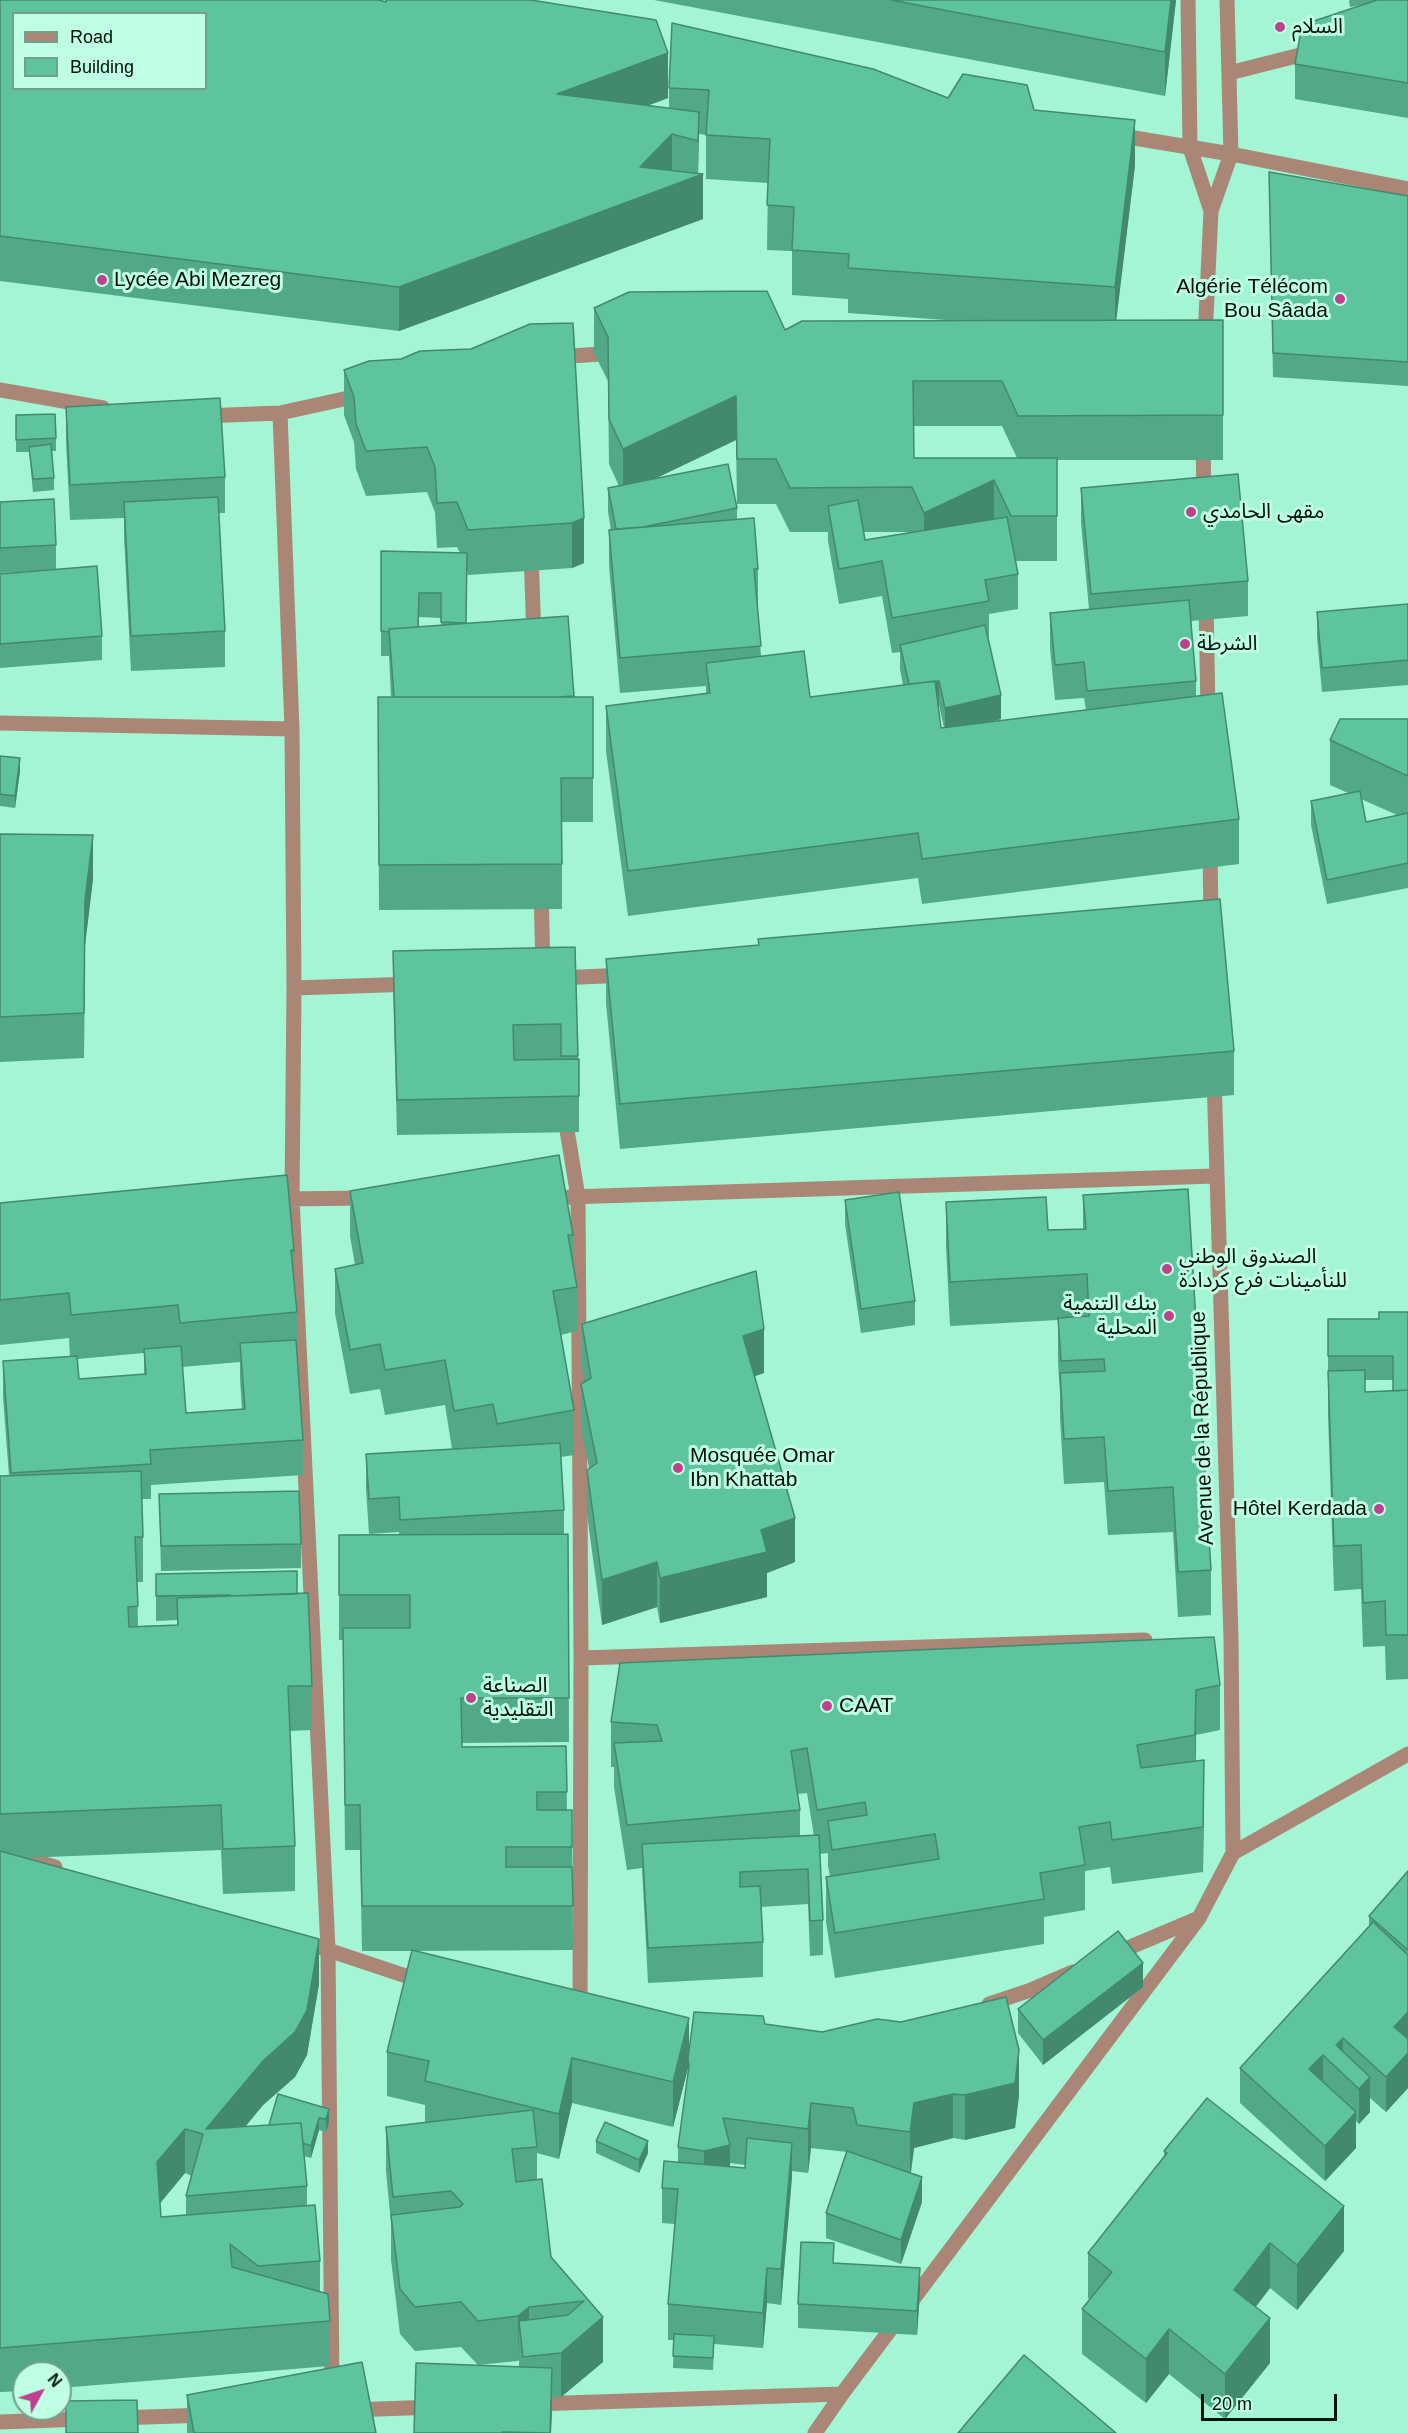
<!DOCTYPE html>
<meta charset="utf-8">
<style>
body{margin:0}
#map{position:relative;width:1408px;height:2433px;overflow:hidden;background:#a3f5d3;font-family:Arial,sans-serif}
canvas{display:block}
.legend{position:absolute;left:12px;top:12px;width:195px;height:78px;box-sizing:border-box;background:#bfffe3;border:2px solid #73a08c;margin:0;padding:8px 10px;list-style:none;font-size:18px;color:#001109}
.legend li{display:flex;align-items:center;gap:12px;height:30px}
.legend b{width:30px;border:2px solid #73a08c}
.north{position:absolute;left:12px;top:2361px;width:60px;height:60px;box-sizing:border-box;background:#bfffe3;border:2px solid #73a08c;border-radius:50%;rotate:50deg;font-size:16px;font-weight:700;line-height:24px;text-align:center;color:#001109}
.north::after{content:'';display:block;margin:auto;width:21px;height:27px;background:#bf418e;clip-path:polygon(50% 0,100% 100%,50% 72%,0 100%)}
.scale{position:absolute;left:1201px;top:2394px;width:136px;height:27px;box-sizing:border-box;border:3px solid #001109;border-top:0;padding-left:8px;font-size:18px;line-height:21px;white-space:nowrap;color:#001109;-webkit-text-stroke:4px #bfffe3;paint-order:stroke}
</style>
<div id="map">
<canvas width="1408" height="2433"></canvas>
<ul class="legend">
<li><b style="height:8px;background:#aa8676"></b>Road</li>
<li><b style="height:16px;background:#5ec49d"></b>Building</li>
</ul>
<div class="north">N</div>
<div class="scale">20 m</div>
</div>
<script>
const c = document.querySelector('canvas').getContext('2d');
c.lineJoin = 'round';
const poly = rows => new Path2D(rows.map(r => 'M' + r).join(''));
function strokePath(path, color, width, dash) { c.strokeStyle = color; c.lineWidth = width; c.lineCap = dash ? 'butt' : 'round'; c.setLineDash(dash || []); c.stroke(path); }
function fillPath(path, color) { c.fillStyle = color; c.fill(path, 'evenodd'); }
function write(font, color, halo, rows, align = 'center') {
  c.font = font + ' Arial,"Noto Sans Arabic",sans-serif'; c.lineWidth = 6; c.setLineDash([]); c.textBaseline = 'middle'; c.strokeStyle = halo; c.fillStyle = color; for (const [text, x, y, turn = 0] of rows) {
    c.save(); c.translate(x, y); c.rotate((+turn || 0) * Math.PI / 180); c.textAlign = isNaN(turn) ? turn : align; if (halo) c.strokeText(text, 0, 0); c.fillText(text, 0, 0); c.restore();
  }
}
strokePath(poly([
 [1188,0,1190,148,1211,211,1231,154,1227,0],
 [1229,73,1316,51],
 [1116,135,1231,154,1408,189],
 [1205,338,1211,211],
 [556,357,616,353],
 [0,390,103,408],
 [280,413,292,729,294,988,292,1198,328,1949,332,2388],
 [202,416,280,413,362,395],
 [1203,440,1204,497],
 [531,550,534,640],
 [1206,599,1208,713],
 [0,723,292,729],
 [1210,848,1211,920],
 [541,889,543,967],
 [558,978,626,975],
 [294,988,414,984],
 [1214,1076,1231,1638,1233,1853],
 [564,1112,578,1197,581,1658,580,2011],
 [569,1197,1215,1176],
 [284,1199,368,1198],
 [581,1658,1145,1640],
 [0,1851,55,1867],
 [319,1947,424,1982],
 [1114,1954,1199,1918,1233,1853,1408,1754],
 [989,2004,1031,1990,1073,1972],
 [534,2404,842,2394],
 [351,2410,435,2407],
 [117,2418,207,2415],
 [0,2422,84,2419],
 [815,2433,842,2394,1199,1918]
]), '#aa8676', 15);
fillPath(poly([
 [0,0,668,98,647,106,669,108,669,88,948,98,1034,110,1135,165,1116,320,1223,320,1223,460,1057,460,1057,561,1016,561,1018,574,1018,609,989,614,989,636,988,637,1001,719,987,723,1086,710,1084,698,1055,700,1050,648,1050,613,1089,609,1081,523,1081,488,1248,581,1248,616,1191,621,1196,681,1196,696,1239,819,1239,864,922,904,918,878,628,916,606,751,606,706,706,693,706,686,620,693,609,565,609,530,611,530,608,512,608,488,619,486,609,464,608,381,594,353,594,308,785,330,960,321,848,313,848,299,792,295,792,251,767,250,768,183,706,179,706,135,699,134,698,174,703,219,399,331,0,281],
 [914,426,1002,426,1017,458,914,458],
 [736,440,737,504,776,504,790,532,828,532,828,541,839,604,882,596,892,653,900,652,900,669,903,685,810,697,761,656,757,604,758,604,758,569,737,520,737,508,656,478],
 [863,532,912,532,865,540],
 [938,705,939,705,944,728,941,728],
 [654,0,1176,0,1165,96],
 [1349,0,1408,0,1408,118,1295,99,1295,64,1366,4,1350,7],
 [1269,172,1408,196,1408,386,1273,377],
 [530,324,584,563,572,568,468,575,467,571,466,624,568,616,574,697,593,697,593,822,562,822,562,909,379,910,378,742,391,697,389,656,381,656,381,551,460,553,457,547,437,548,435,512,427,492,366,496,356,469,354,442,344,415,344,370,401,359,471,349],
 [419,617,441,618,441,625,419,627],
 [66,407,225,477,225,513,218,513,225,631,225,667,131,671,124,537,124,518,70,520,66,442],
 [16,415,56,438,56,451,51,451,54,478,54,490,33,492,29,452,16,452],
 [0,502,56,545,56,569,102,636,102,660,0,668,0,574,37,571,0,573],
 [1408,604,1408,685,1322,692,1317,637,1317,612],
 [1408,719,1408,888,1327,904,1311,825,1311,801,1348,793,1330,785,1330,740],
 [1361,799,1397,815,1366,822],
 [0,756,20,771,15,808,0,806],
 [0,834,93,879,85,945,84,1058,0,1062],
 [758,939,1234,1051,1234,1095,620,1149,606,1003,606,959,758,945],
 [575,947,578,1059,579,1059,579,1132,397,1135,393,986,393,951],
 [350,1191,573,1235,573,1265,577,1287,577,1331,561,1335,574,1410,574,1455,561,1457,564,1510,564,1534,568,1534,569,1742,462,1743,462,1747,566,1746,567,1810,572,1810,573,1950,413,1951,689,2049,765,2024,1019,2095,1015,2128,965,2140,953,2138,914,2148,911,2173,922,2202,901,2264,826,2238,826,2213,847,2152,811,2148,808,2173,792,2171,781,2305,767,2303,763,2348,714,2344,713,2370,673,2368,674,2340,668,2340,668,2304,675,2224,662,2223,662,2188,678,2162,678,2147,688,2078,688,2068,673,2127,572,2103,559,2159,537,2153,537,2180,551,2257,603,2317,603,2362,561,2397,552,2398,551,2433,414,2433,478,2365,461,2347,415,2351,400,2334,391,2260,391,2224,386,2171,386,2127,425,2122,425,2105,387,2096,387,2052,412,1951,362,1951,360,1850,345,1850,343,1640,339,1640,339,1535,399,1534,399,1532,369,1534,366,1489,366,1454,452,1449,445,1405,385,1415,380,1389,350,1394,335,1313,335,1269,355,1265,350,1236],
 [730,2163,745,2165,745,2168,730,2167],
 [519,2360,519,2367,478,2365,518,2361],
 [1083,1195,1211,1570,1211,1615,1178,1617,1173,1532,1108,1535,1104,1482,1064,1484,1060,1418,1060,1393,1058,1362,1058,1320,950,1326,946,1247,946,1202,1048,1230,1083,1229],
 [845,1200,915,1301,915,1325,861,1333,845,1224],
 [0,1203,294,1251,294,1284,297,1312,297,1357,303,1440,303,1475,151,1485,151,1499,142,1499,143,1537,143,1582,137,1582,138,1626,177,1625,177,1620,156,1621,156,1574,297,1594,312,1686,312,1730,290,1731,295,1846,295,1891,223,1894,221,1850,23,1858,319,1984,307,2055,295,2077,263,2105,245,2127,269,2125,329,2109,329,2122,326,2132,319,2130,311,2158,304,2156,307,2186,307,2206,320,2261,320,2291,330,2321,330,2366,60,2388,60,2373,24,2373,24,2391,0,2392,0,1476,9,1476,3,1397,3,1361,70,1357,69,1338,0,1345],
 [144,1353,144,1374,79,1379,77,1359],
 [240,1362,240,1379,242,1410,186,1413,182,1367],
 [185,2173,192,2176,186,2196,186,2215,161,2217,160,2203],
 [1408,1312,1408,1679,1386,1680,1385,1646,1363,1647,1361,1589,1334,1591,1328,1415,1328,1319,1379,1319],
 [1365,1380,1393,1380,1393,1391,1365,1392],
 [582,1324,764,1373,755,1376,795,1562,767,1573,767,1597,660,1623,657,1607,602,1625,587,1514,587,1470,589,1468,581,1429,581,1384,585,1382,582,1369],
 [159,1494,301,1544,301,1568,161,1571],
 [1220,1685,1220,1730,1196,1735,1196,1761,1204,1760,1203,1872,1112,1884,1110,1867,1085,1871,1085,1910,1044,1917,1044,1944,835,1978,826,1922,826,1877,830,1876,828,1866,828,1853,820,1854,823,1920,823,1955,810,1956,808,1904,761,1907,763,1942,763,1977,648,1983,642,1868,627,1870,614,1787,614,1767,611,1767,611,1722],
 [807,1793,814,1836,800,1836,800,1810,798,1794],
 [1408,1871,1408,2088,1386,2112,1370,2098,1370,2112,1359,2124,1356,2121,1356,2148,1325,2181,1240,2103,1240,2068,1369,1926,1369,1916],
 [1143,1987,1043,2065,1018,2033,1018,2009],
 [596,2141,648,2153,639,2173,596,2153],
 [1164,2151,1344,2251,1297,2310,1270,2288,1256,2307,1270,2363,1225,2419,1169,2374,1146,2403,1082,2354,1082,2309,1090,2300,1088,2298,1088,2253,1164,2157],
 [834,2263,920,2292,917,2335,798,2328,798,2304],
 [187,2395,376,2433,187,2433]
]), '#51a987');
fillPath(poly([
 [1171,0,1176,0,1165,96,1165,52],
 [668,53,668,98,557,139,557,94],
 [699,112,698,176,703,174,703,219,399,331,399,287,640,167,672,134,672,178,698,176,698,141],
 [1135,120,1135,165,1115,331,1115,287],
 [736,396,736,440,623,494,623,449],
 [994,480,994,525,924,558,924,513],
 [584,518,584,563,572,568,572,523],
 [939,681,939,705,909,712,909,687],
 [1001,695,1001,719,945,733,945,708],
 [20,758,20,771,15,808,15,796],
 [93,835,93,879,85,945,84,1058,85,900],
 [764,1329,764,1373,743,1380,743,1336],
 [795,1518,795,1562,767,1573,767,1597,660,1623,660,1578,761,1530],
 [657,1562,657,1607,602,1625,602,1580],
 [1196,1690,1196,1735,1195,1780,1195,1735],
 [1204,1760,1204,1805,1203,1872,1203,1827],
 [319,1939,319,1984,307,2055,295,2077,263,2105,206,2174,206,2129],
 [1143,1963,1143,1987,1043,2065,1043,2040],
 [1408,2012,1408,2047,1394,2027],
 [689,2018,689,2063,688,2059,688,2068,673,2127,673,2082],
 [1343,2038,1343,2073,1336,2045],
 [1019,2050,1019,2095,1015,2128,965,2140,965,2095],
 [1408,2053,1408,2088,1386,2112,1386,2077],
 [1323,2055,1323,2090,1309,2069],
 [572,2058,572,2103,559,2159,559,2114],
 [1370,2077,1370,2112,1359,2124,1359,2089],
 [953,2094,953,2138,914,2148,910,2177,910,2132,914,2103],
 [811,2103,811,2148,808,2173,808,2129],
 [329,2109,329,2122,326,2132,326,2119],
 [1356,2112,1356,2148,1325,2181,1325,2146],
 [319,2118,319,2130,311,2158,311,2146],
 [185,2129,185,2173,157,2207,157,2162],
 [648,2141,648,2153,639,2173,639,2160],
 [792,2143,792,2178,781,2305,781,2269],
 [730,2145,730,2189,704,2195,704,2151],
 [922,2177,922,2202,901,2264,901,2240],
 [1344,2206,1344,2251,1297,2310,1297,2265],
 [1270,2243,1270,2288,1234,2334,1234,2290],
 [767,2268,767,2303,763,2348,763,2313],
 [920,2268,920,2292,917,2335,917,2311],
 [529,2307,529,2352,519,2321,518,2361,518,2316],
 [603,2317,603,2362,561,2397,561,2353],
 [1270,2318,1270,2363,1225,2419,1225,2374],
 [1169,2329,1169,2374,1146,2403,1146,2359],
 [552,2368,552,2412,551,2433,550,2433]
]), '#42896e');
const building = poly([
 [0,0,379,0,386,2,386,0,531,0,656,20,668,53,557,94,699,112,698,141,672,134,640,167,703,174,399,287,0,236,0,0],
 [14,14,206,14,206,88,14,88,14,14],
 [891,0,1171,0,1165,52,891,0],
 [1377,0,1408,0,1408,83,1295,64,1302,25,1377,0],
 [672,23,873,69,948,98,963,74,1027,85,1034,110,1135,120,1115,287,848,268,849,254,792,250,794,207,767,205,770,139,706,135,709,90,669,88,672,23],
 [1269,172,1408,196,1408,362,1273,353,1269,172],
 [767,291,785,330,802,321,1223,320,1223,415,1018,416,1002,381,913,381,914,458,1057,458,1057,516,1011,516,994,480,924,513,912,487,790,488,776,459,737,459,736,396,623,449,609,419,608,337,594,308,629,292,767,291],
 [573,323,584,518,572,523,468,530,457,502,437,503,435,467,427,447,366,451,356,424,354,397,344,370,369,361,401,359,420,351,471,349,530,324,573,323],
 [220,398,225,477,70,485,66,407,220,398],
 [55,414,56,438,16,440,16,415,55,414],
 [51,444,54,478,33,479,29,447,51,444],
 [728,464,737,508,643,527,616,529,608,488,728,464],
 [1238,474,1248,581,1091,594,1081,488,1238,474],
 [218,497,225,631,131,636,124,502,218,497],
 [54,499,56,545,0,548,0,502,54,499],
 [858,500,865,540,1007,517,1018,574,985,580,989,601,892,618,882,561,839,569,828,506,858,500],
 [754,518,758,569,754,569,761,646,620,658,609,530,754,518],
 [381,551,467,553,466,623,441,622,441,593,419,593,418,627,389,629,389,632,381,631,381,551],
 [97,566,102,636,0,644,0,574,97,566],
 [1189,600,1196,681,1087,691,1084,662,1055,665,1050,613,1189,600],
 [1408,604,1408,660,1322,668,1317,612,1408,604],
 [568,616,574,696,557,697,394,697,389,629,568,616],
 [985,625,1001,695,945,708,939,681,909,684,900,645,985,625],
 [804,651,810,697,935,681,941,728,1222,693,1239,819,922,859,918,833,628,871,606,706,710,693,706,663,804,651],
 [378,697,593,697,593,778,561,778,562,864,379,865,378,697],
 [1340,719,1408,719,1408,776,1330,740,1340,719],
 [0,756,20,758,15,796,0,794,0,756],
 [1360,791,1366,822,1408,813,1408,863,1327,880,1311,801,1360,791],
 [0,834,93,835,85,900,84,1013,0,1017,0,834],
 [1220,899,1234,1051,620,1104,606,959,759,945,758,939,1220,899],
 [575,947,578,1056,561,1056,561,1024,513,1025,514,1060,579,1059,579,1096,397,1100,393,951,575,947],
 [559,1155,573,1235,568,1235,577,1287,553,1291,574,1410,497,1424,493,1404,454,1411,445,1360,385,1370,380,1344,350,1350,335,1269,363,1263,350,1191,559,1155],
 [287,1175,294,1251,291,1250,297,1312,180,1323,178,1305,71,1315,69,1293,0,1300,0,1203,287,1175],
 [1188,1189,1211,1570,1178,1572,1173,1487,1108,1491,1104,1437,1064,1439,1060,1373,1105,1371,1104,1359,1061,1361,1058,1318,1089,1316,1087,1274,950,1282,946,1202,1046,1197,1048,1230,1086,1229,1083,1195,1188,1189],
 [899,1192,915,1301,861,1309,845,1200,899,1192],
 [756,1271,764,1329,743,1336,795,1518,761,1530,767,1552,660,1578,657,1562,602,1580,587,1470,597,1463,581,1384,591,1378,582,1324,756,1271],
 [1379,1312,1408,1312,1408,1390,1393,1391,1393,1356,1328,1356,1328,1319,1379,1319,1379,1312],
 [296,1340,303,1440,150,1450,151,1464,11,1473,3,1361,77,1356,79,1379,146,1374,144,1349,181,1346,186,1413,245,1409,240,1343,296,1340],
 [1365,1370,1365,1392,1408,1390,1408,1635,1386,1635,1385,1601,1363,1603,1361,1545,1334,1546,1328,1371,1365,1370],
 [560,1443,564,1510,400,1520,399,1497,369,1499,366,1454,560,1443],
 [141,1471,143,1537,135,1537,138,1606,128,1607,129,1627,178,1625,177,1598,308,1593,312,1686,288,1686,295,1846,223,1849,221,1805,0,1814,0,1476,141,1471],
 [299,1491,301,1544,161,1546,159,1494,299,1491],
 [568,1534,569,1698,461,1698,462,1747,566,1746,567,1792,537,1792,537,1810,572,1810,572,1847,506,1847,506,1867,572,1867,573,1906,362,1906,360,1805,345,1805,343,1628,410,1628,410,1595,339,1595,339,1535,568,1534],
 [297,1571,297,1594,230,1596,230,1595,156,1596,156,1574,297,1571],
 [1214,1637,1220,1685,1196,1690,1195,1735,1137,1745,1141,1768,1204,1760,1203,1827,1112,1840,1110,1822,1079,1827,1085,1865,1040,1873,1044,1899,835,1933,826,1877,939,1859,935,1834,832,1850,828,1821,867,1815,865,1802,817,1810,807,1748,791,1751,800,1810,627,1825,614,1743,662,1741,657,1725,611,1722,620,1663,1214,1637],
 [819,1835,823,1920,810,1921,808,1869,740,1872,740,1887,760,1886,763,1942,648,1948,642,1844,819,1835],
 [0,1851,319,1939,307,2010,295,2032,263,2061,206,2129,301,2123,307,2186,186,2196,203,2134,185,2129,157,2162,161,2217,315,2205,320,2261,258,2266,230,2244,232,2267,328,2294,330,2321,0,2348,0,1851],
 [1408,1871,1408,1950,1369,1916,1408,1871],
 [1373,1922,1408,1955,1408,2012,1394,2027,1408,2039,1408,2053,1386,2077,1343,2038,1336,2045,1370,2077,1359,2089,1323,2055,1309,2069,1356,2112,1325,2146,1240,2068,1373,1922],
 [1118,1931,1143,1963,1043,2040,1018,2009,1118,1931],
 [412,1950,689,2018,673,2082,572,2058,559,2114,425,2081,429,2061,387,2052,412,1950],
 [1006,1997,1019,2050,1015,2083,965,2095,953,2094,914,2103,910,2132,857,2125,853,2108,811,2103,808,2129,723,2118,730,2145,704,2151,678,2147,689,2066,688,2059,694,2012,763,2016,765,2024,822,2032,877,2019,901,2022,1006,1997],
 [278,2094,329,2109,326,2119,319,2118,311,2146,303,2143,301,2123,269,2125,278,2094],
 [1207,2098,1344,2206,1297,2265,1270,2243,1234,2290,1270,2318,1225,2374,1169,2329,1146,2359,1082,2309,1112,2272,1088,2253,1167,2153,1164,2151,1207,2098],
 [533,2110,537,2147,512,2149,516,2182,542,2179,551,2257,603,2317,561,2353,523,2357,519,2321,568,2315,584,2301,529,2307,518,2316,478,2321,461,2302,415,2307,400,2289,391,2215,460,2207,463,2204,451,2191,393,2197,386,2127,533,2110],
 [605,2122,648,2141,639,2160,596,2141,605,2122],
 [747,2138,792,2143,781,2269,767,2268,763,2313,668,2304,678,2189,662,2188,664,2161,745,2168,747,2138],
 [847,2151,922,2177,901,2240,826,2213,847,2151],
 [801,2242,834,2243,833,2263,920,2268,917,2311,798,2304,801,2242],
 [674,2334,714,2336,713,2358,673,2356,674,2334],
 [1024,2355,1116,2433,958,2433,1024,2355],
 [362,2362,376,2433,194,2433,187,2395,362,2362],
 [416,2363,552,2368,550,2433,502,2432,502,2433,414,2433,416,2363],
 [137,2400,138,2433,66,2433,66,2401,137,2400]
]);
fillPath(building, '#5ec49d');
strokePath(building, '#42896e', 1.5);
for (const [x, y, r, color] of [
 [1280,27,6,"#bf418e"],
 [102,280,6,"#bf418e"],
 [1340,299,6,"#bf418e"],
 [1191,512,6,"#bf418e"],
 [1185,644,6,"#bf418e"],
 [1167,1269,6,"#bf418e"],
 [1169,1316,6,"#bf418e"],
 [678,1468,6,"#bf418e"],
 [1379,1509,6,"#bf418e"],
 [471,1698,6,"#bf418e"],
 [827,1706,6,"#bf418e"]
]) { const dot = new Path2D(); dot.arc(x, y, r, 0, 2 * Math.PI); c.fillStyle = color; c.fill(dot); strokePath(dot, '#bfffe3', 2); }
write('21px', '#001109', '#bfffe3', [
 ["السلام",1292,27],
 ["Lycée Abi Mezreg",114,280],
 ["Algérie Télécom",1328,287,"right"],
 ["Bou Sâada",1328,311,"right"],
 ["مقهى الحامدي",1203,512],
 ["الشرطة",1197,644],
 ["الصندوق الوطني",1179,1257],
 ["للنأمينات فرع كردادة",1179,1281],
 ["بنك التنمية",1157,1304,"right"],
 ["المحلية",1157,1328,"right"],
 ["Mosquée Omar",690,1456],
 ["Ibn Khattab",690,1480],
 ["Hôtel Kerdada",1367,1509,"right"],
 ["الصناعة",483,1686],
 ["التقليدية",483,1710],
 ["CAAT",839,1706]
], 'left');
write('21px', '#001109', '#bfffe3', [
 ["Avenue de la République",1203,1428,-92]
]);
</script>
